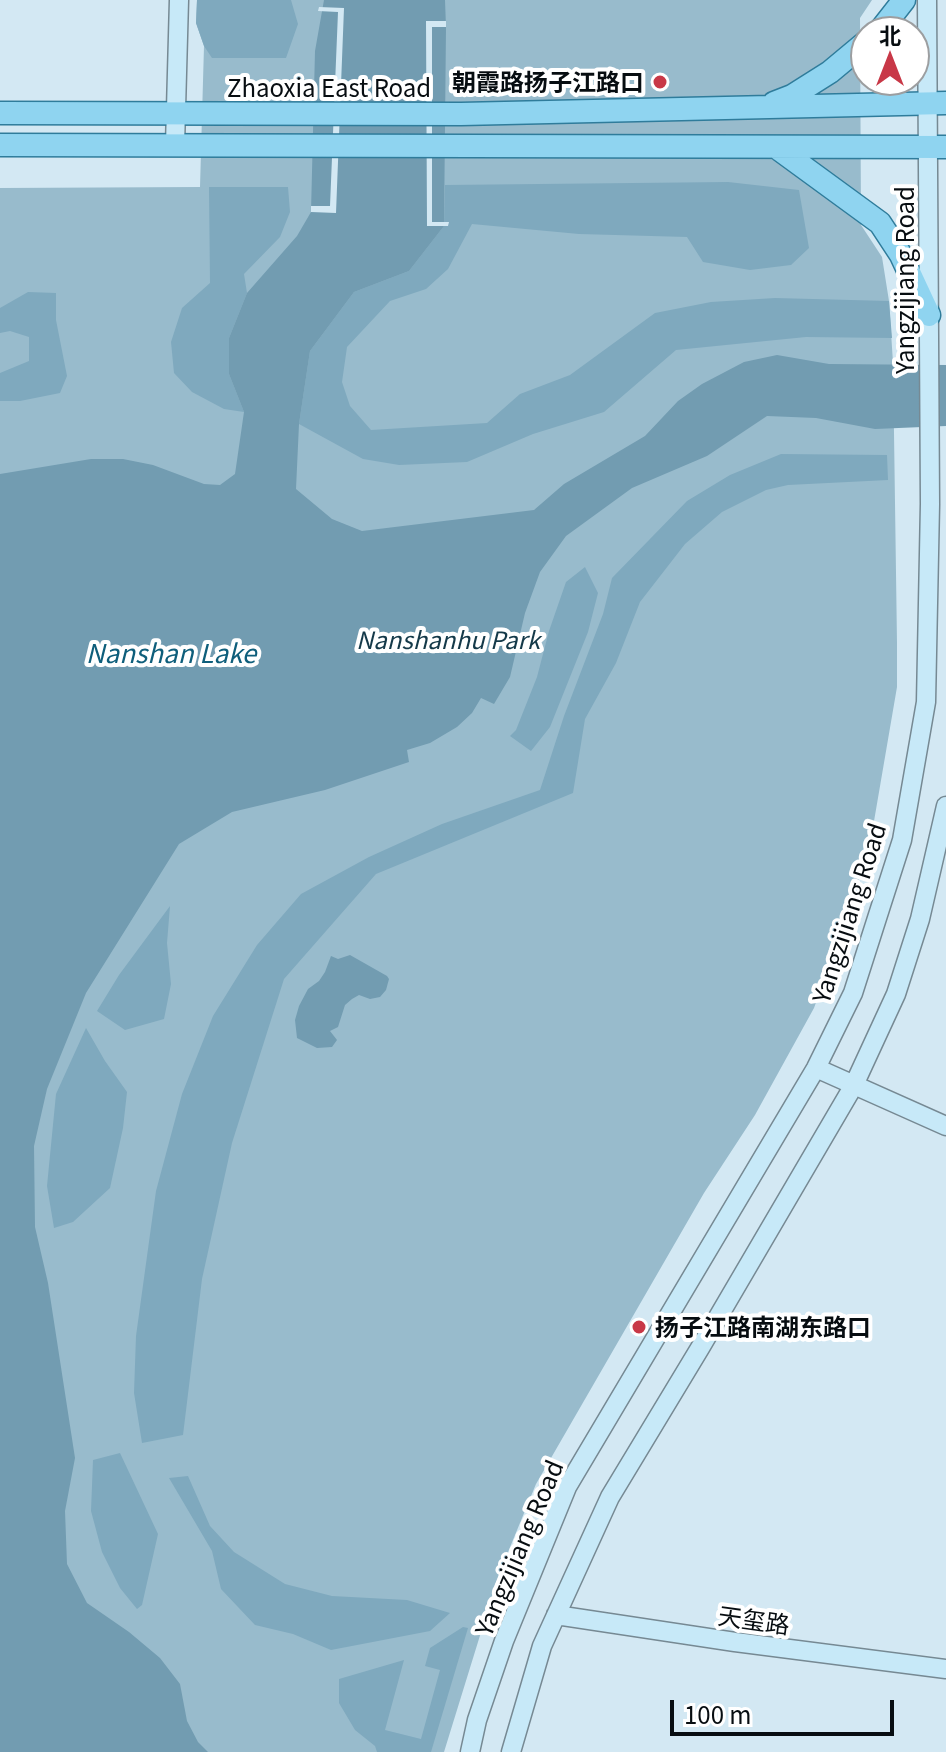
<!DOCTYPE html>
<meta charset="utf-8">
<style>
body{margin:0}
#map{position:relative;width:946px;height:1752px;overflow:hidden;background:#d3e8f3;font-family:Georgia,"Noto Sans SC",serif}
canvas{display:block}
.north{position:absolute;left:850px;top:16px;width:80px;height:80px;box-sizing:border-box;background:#fff;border:2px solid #9c9ea0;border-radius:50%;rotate:0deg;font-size:22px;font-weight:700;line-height:32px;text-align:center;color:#070d11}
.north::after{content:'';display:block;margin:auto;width:28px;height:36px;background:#c83847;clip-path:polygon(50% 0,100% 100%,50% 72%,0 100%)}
.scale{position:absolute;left:670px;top:1700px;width:224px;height:36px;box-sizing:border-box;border:4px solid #070d11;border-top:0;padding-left:10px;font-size:24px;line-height:28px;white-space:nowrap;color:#070d11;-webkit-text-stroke:6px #fff;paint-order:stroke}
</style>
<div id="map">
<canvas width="946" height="1752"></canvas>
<div class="north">北</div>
<div class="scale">100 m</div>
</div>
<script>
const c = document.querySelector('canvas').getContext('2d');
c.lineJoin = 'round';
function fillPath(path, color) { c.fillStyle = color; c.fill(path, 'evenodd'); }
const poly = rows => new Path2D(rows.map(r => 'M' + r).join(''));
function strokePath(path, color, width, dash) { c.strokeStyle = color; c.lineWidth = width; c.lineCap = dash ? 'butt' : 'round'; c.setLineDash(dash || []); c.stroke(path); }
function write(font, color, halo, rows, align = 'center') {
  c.font = font + ' Georgia,"Noto Sans SC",serif'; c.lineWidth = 8; c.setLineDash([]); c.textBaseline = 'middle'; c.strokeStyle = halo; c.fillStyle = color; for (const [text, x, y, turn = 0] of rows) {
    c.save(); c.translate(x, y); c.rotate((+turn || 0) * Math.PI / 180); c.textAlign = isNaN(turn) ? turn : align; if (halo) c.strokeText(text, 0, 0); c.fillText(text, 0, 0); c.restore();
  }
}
fillPath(poly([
 [197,0,872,0,860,18,861,225,882,257,889,301,893,363,897,643,897,687,873,827,856,891,814,1008,755,1115,704,1193,536,1484,499,1574,444,1752,0,1752,0,188,200,187,204,46,196,23]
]), '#98bbcc');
fillPath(poly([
 [197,0,291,0,298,24,286,58,212,58,204,46,196,23],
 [728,182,799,190,809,248,791,265,750,270,703,262,687,237,579,234,472,224,448,269,426,289,390,301,347,347,342,382,350,406,371,430,487,423,520,394,570,375,655,313,711,302,775,298,889,301,892,338,806,337,676,350,604,412,533,434,467,462,399,465,363,459,299,424,310,351,354,292,409,271,444,226,445,185],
 [209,187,288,187,290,212,280,237,244,274,247,293,229,338,229,374,244,412,224,409,192,392,174,373,171,342,182,308,210,283],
 [28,292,56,293,56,320,67,376,60,393,20,401,0,401,0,373,29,361,29,337,10,331,0,333,0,308],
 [781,454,887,455,888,480,788,485,766,490,722,512,685,544,640,602,616,663,585,719,573,793,376,874,284,979,232,1143,202,1279,183,1435,142,1443,134,1393,136,1336,156,1191,182,1094,213,1016,257,945,301,894,369,857,442,824,540,790,564,716,603,614,612,578,687,501,730,475],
 [585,567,598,593,588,632,550,727,531,751,510,736,516,730,537,677,549,631,566,582],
 [170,906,167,943,171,984,164,1019,125,1030,97,1011,119,975],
 [86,1028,105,1061,127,1092,123,1128,110,1188,73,1222,54,1228,47,1186,56,1094],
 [120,1453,158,1534,142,1605,137,1609,120,1588,102,1552,91,1511,93,1460],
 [188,1476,210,1526,234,1552,285,1584,332,1596,407,1600,450,1613,430,1631,331,1650,293,1634,255,1625,221,1589,212,1551,169,1478],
 [463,1627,468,1628,431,1752,377,1752,375,1746,355,1730,339,1703,339,1679,404,1660,385,1730,421,1739,440,1670,425,1666,430,1648]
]), '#7fa9be');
fillPath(poly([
 [324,0,445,0,446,27,444,226,409,271,354,292,310,351,299,424,296,489,332,519,362,531,534,510,564,484,645,436,678,401,702,384,744,362,777,355,829,364,946,365,946,426,875,429,816,418,767,416,707,456,632,488,566,536,540,572,525,613,510,677,494,704,481,698,472,713,457,727,430,743,407,750,409,762,325,790,232,812,179,844,86,993,47,1089,34,1146,35,1227,48,1283,75,1458,65,1511,67,1564,87,1603,129,1632,160,1658,180,1684,187,1721,198,1742,208,1752,0,1752,0,474,91,459,123,459,153,465,204,484,220,485,235,474,244,412,229,374,229,338,247,293,297,236,311,212,315,51],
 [350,955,387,976,389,979,386,990,380,997,370,999,359,995,352,999,345,1005,338,1027,330,1031,337,1040,332,1047,317,1048,297,1038,295,1020,299,1006,308,989,319,981,325,972,331,956,338,959]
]), '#729cb1');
fillPath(poly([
 [319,7,344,8,336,213,311,212,311,206,330,206,338,12,318,11],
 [426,21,446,21,446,27,432,27,432,222,449,222,448,226,427,226]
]), '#d3e8f3');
const secondary = poly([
 [175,145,179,0],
 [816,1068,946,1126],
 [556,1615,735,1642,946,1669],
 [470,1752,477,1720,504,1641,567,1487,816,1068,853,993,902,840,926,702,930,504,927,0],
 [511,1752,542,1646,610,1497,700,1348,854,1085,896,994,920,919,946,806]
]);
const primary = poly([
 [879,32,904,0],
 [774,103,792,96,830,72,866,42],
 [0,113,461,114,946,103],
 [0,145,946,147],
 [776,147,880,223,901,255,929,315]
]);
strokePath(secondary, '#768993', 21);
strokePath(primary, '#2f7c9b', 25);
strokePath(secondary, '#c7e9f8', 18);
strokePath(primary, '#8fd4f0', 22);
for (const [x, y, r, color] of [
 [660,82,8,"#c83847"],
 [639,1327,8,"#c83847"]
]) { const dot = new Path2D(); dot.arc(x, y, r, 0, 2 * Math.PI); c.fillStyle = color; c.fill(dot); strokePath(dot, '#fff', 3); }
write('bold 24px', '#070d11', '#fff', [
 ["朝霞路扬子江路口",644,82],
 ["扬子江路南湖东路口",655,1327,"left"]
], 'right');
write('24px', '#070d11', '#fff', [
 ["Zhaoxia East Road",329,88],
 ["Yangzijiang Road",905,280,-90],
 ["Yangzijiang Road",849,913,-72],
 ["Yangzijiang Road",519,1548,-67],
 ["天玺路",754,1620,8]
]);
write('italic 24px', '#143949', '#fff', [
 ["Nanshanhu Park",448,640]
]);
write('italic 26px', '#0e5e7b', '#fff', [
 ["Nanshan Lake",171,653]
]);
</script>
